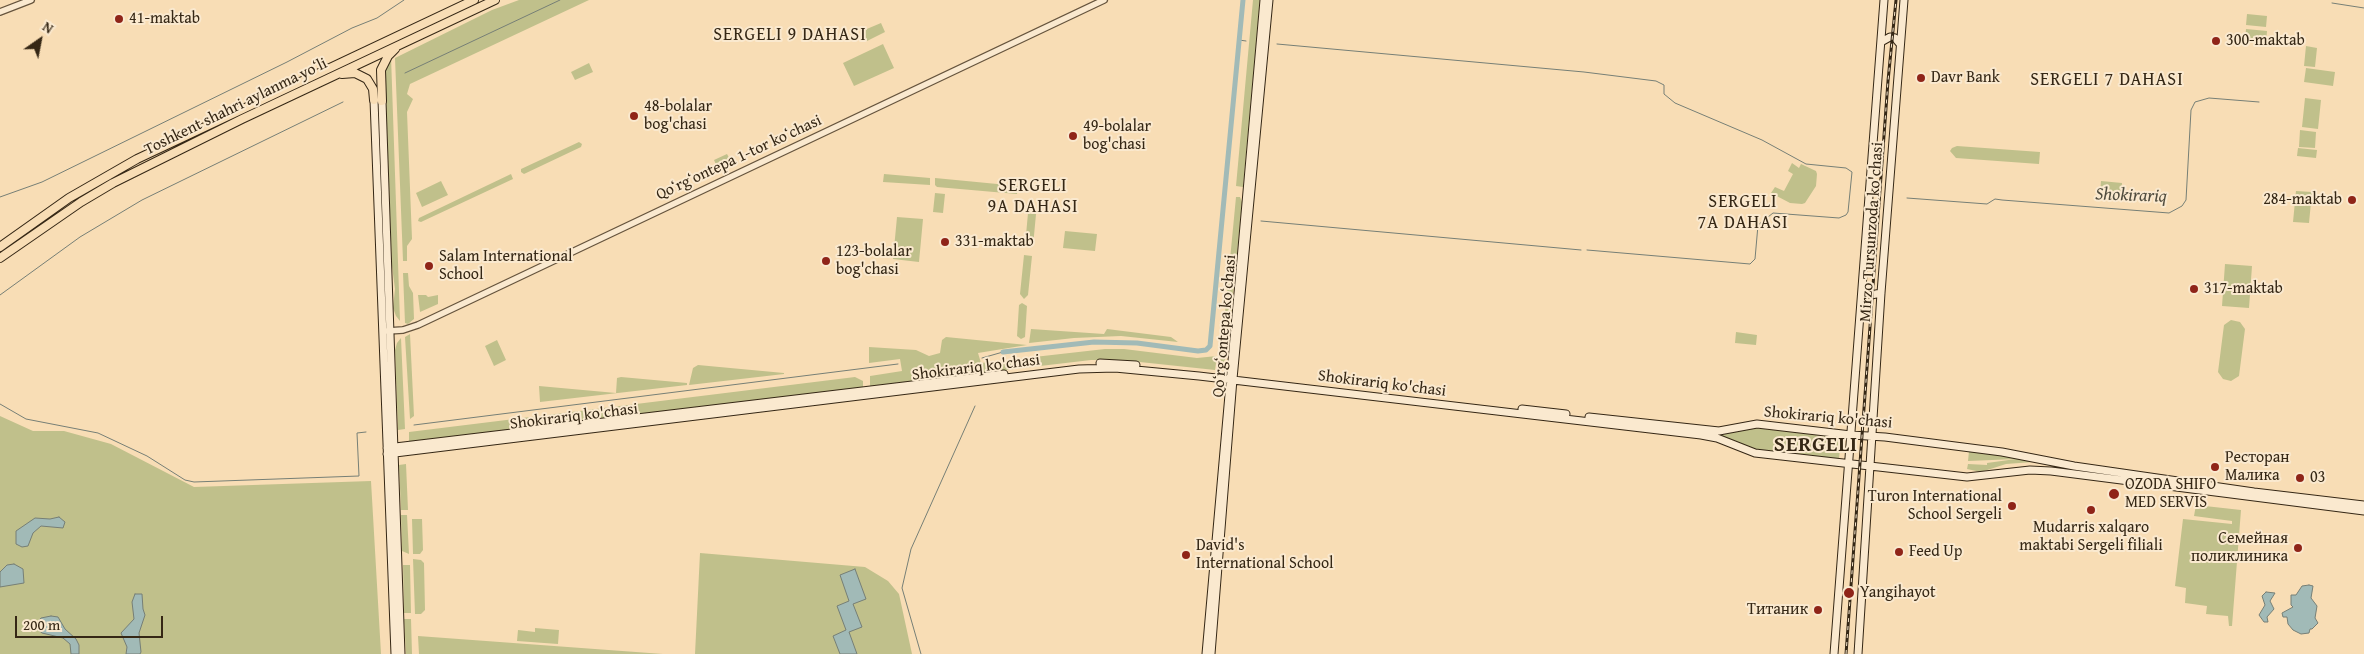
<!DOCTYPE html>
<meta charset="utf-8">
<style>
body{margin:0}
#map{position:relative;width:2364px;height:654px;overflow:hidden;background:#f8ddb5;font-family:"Gentium Book Plus",serif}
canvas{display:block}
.north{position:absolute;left:15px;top:15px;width:50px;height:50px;-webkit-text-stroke:4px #fae9cf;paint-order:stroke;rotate:33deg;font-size:14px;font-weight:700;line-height:20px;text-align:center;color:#352715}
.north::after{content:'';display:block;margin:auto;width:18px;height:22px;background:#352715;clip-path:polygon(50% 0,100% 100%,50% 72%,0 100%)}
.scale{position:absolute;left:15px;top:616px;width:148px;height:22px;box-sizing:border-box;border:2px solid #352715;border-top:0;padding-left:6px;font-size:15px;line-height:18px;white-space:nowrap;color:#352715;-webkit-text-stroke:4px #fae9cf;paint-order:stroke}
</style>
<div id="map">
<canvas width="2364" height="654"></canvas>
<div class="north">N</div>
<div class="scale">200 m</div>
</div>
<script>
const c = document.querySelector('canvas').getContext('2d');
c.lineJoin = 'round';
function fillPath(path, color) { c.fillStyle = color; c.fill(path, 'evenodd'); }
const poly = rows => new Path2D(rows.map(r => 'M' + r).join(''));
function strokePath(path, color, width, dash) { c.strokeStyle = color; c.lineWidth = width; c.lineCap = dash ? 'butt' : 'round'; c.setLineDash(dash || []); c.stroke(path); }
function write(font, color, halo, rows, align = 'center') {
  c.font = font + ' "Gentium Book Plus",serif'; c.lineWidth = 4; c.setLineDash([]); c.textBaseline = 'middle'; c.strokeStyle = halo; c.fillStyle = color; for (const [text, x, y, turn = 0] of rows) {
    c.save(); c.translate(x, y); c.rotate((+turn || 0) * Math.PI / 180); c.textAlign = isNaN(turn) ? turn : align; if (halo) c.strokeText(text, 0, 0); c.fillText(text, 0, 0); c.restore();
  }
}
fillPath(poly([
 [519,0,589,0,410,84,407,94,413,99,407,112,412,239,407,246,407,261,403,261,395,58,492,10],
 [1253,0,1260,0,1243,187,1236,186],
 [2247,14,2267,16,2266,27,2246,25],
 [881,23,885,32,867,41,862,31],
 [2246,29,2267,31,2266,43,2245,41],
 [883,44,894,68,854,86,843,63],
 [2306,46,2317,48,2315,67,2304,66],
 [391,56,400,321,396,316,393,308,395,289,392,266,385,73,386,64],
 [589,63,593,72,575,80,571,72],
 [2306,68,2335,72,2333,86,2304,82],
 [2305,98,2321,100,2318,129,2302,127],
 [2300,130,2316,132,2315,148,2299,147],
 [579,142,582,144,581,147,524,174,521,172,521,169],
 [1957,146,2040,152,2039,164,1956,158,1950,151,1952,148],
 [2298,148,2317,150,2316,158,2297,156],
 [727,154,733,165,719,171,714,160],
 [1792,163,1799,168,1801,164,1816,171,1817,174,1816,186,1805,203,1802,204,1790,203,1771,193,1775,187,1784,191,1793,174,1788,171],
 [511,174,513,179,421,222,418,221,419,218],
 [884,174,930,178,930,185,883,182],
 [935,178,1018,186,1017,194,937,187,935,185],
 [441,181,448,195,422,207,416,193],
 [2101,181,2122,183,2121,196,2100,194],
 [2296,191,2312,192,2309,223,2293,222],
 [935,193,945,194,943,213,933,212],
 [1236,197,1240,197,1242,202,1227,355,1223,364,1220,364],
 [1028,213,1036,214,1033,246,1025,246],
 [897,217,923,219,919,262,893,259],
 [1065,231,1097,234,1095,251,1063,248],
 [1024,255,1032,256,1028,295,1024,299,1020,294],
 [2225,264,2252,266,2249,308,2222,306],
 [403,273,408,273,409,286,413,293,414,319,408,324,405,323],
 [418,295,426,295,428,297,438,295,438,304,420,312],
 [1022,303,1027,306,1025,337,1021,339,1017,336,1019,305],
 [2231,320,2240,322,2245,329,2239,376,2231,381,2223,379,2218,372,2224,325],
 [1031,329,1104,334,1107,329,1171,337,1178,342,1121,336,1074,338,1029,343],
 [1736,332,1757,335,1756,345,1735,343],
 [410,334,414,416,410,419,405,337],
 [946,337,1027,345,978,353,981,363,1105,349,1124,349,1197,358,1217,356,1215,370,1121,360,1091,360,870,386,870,376,902,371,900,359,869,363,869,347,916,350,929,356,940,353,942,340],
 [401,338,405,429,398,430,395,350,397,343],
 [497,340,506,360,494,366,485,346],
 [698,365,784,373,784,374,689,385,693,368],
 [621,377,687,383,687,385,540,402,539,386,616,393,617,378],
 [855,377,863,381,863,387,409,442,409,432],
 [0,416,33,431,64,431,111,444,194,487,371,481,381,654,0,654],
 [1756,428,1841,438,1839,459,1753,449,1720,435],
 [1969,451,2015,456,2033,460,2033,462,2006,464,1981,472,1967,469,1968,464,1987,465,1987,463,2016,459,1968,461],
 [406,464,408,510,401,510,399,465],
 [2196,505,2241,510,2232,626,2229,626,2228,616,2206,614,2207,606,2185,603,2186,588,2175,586,2183,519,2232,524,2232,521,2194,516],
 [401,515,407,515,409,554,402,551],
 [412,519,422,519,423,550,420,554,413,554],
 [700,553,865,567,888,581,899,594,912,654,695,654],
 [413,559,421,560,424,563,425,610,421,614,415,614],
 [403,565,410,565,411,613,404,613],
 [404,619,411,619,412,654,406,654],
 [535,628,559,630,558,644,517,641,518,630,535,632],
 [418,636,663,654,419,654]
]), '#c0c08b');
const water = poly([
 [59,517,65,522,63,528,41,526,33,533,28,546,22,547,16,544,16,531,35,518,50,519,59,517],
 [14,564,23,569,24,583,0,587,0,572,7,565,14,564],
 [855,569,866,599,853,604,862,627,849,632,857,654,840,654,833,636,846,630,837,606,849,601,840,575,855,569],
 [2309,585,2313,586,2311,598,2317,606,2315,618,2318,623,2312,629,2310,629,2309,633,2301,634,2293,630,2288,624,2287,617,2283,617,2282,613,2293,607,2291,605,2291,595,2296,595,2302,586,2309,585],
 [2266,592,2275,593,2270,601,2274,609,2267,617,2268,622,2264,622,2259,615,2265,605,2262,596,2266,592],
 [135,594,142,594,143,609,145,615,139,633,141,652,140,654,126,654,127,647,121,633,134,619,132,602,135,594],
 [51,616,58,617,65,629,76,639,79,645,79,654,71,654,70,644,63,638,42,633,36,628,35,625,41,618,51,616]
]);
fillPath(water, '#a1bab7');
strokePath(water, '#767f76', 1);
strokePath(poly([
 [2332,3,2364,8],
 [1239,40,1246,41],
 [1277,44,1584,72,1656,81,1664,85,1664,94,1675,103,1762,140,1806,164,1846,168,1852,172,1848,212,1846,215,1839,218,1773,213,1758,225,1755,259,1750,264,1587,250],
 [405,73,560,0],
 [0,197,42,182,287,62,352,28,377,18,404,0],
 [1907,198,1987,204,1995,199,2002,200,2169,213,2182,206,2186,200,2191,110,2195,102,2209,98,2259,102],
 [1261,221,1581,250],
 [0,295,80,237,142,200,343,102],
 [982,358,1003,352],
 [0,404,26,419,98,433,147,456,185,480,194,482,359,476,357,433,366,432],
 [414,425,898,364],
 [921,654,902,588,911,549,975,406]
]), '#767f76', 1);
strokePath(poly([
 [1003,352,1094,342,1137,343,1198,351,1206,350,1210,346,1243,0]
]), '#a1bab7', 5);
const tertiary = poly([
 [0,12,31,0],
 [387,331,403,330,418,325,1104,0]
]);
const secondary = poly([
 [1881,42,1890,37,1895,38,1900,44],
 [374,100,395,654],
 [382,101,401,654],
 [1863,289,1871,295,1881,293],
 [1100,363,1136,365],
 [1522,409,1566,414],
 [1589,417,1719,431,1757,424,1851,435,1885,437,2002,452,2074,466,2254,492,2364,505],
 [387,448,1004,374],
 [387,454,1079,369,1115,368,1199,376,1701,435,1717,438,1755,453,1967,477,2030,470,2051,471,2364,511],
 [1206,654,1264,0],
 [1211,654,1233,379,1269,0],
 [1834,654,1884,0],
 [1858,654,1881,293,1904,0]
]);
const trunk = poly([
 [342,74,355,73,367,79,373,89,374,100],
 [382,101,381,70,388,56,395,49],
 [0,247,69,198,137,159,474,0],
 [0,258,81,202,113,183,242,119,495,0]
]);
strokePath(tertiary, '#66543d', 8);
strokePath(secondary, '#352715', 9);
strokePath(trunk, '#352715', 10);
strokePath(tertiary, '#fae9cf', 5.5);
strokePath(secondary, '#fae9cf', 7);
strokePath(trunk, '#f8ddb5', 8);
const rail = poly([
 [1846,654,1888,81,1896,0]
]);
strokePath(rail, '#352715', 3);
strokePath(rail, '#fae9cf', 1, [4]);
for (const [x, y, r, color] of [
 [119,19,5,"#8f2418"],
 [2216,41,5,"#8f2418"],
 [1921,78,5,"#8f2418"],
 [634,116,5,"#8f2418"],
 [1073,136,5,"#8f2418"],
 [2352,200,5,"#8f2418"],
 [945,242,5,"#8f2418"],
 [826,261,5,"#8f2418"],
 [429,266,5,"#8f2418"],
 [2194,289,5,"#8f2418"],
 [2215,467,5,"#8f2418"],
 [2300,478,5,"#8f2418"],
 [2114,494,6,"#8f2418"],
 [2012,506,5,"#8f2418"],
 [2091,510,5,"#8f2418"],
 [2298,548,5,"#8f2418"],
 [1899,552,5,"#8f2418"],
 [1186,555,5,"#8f2418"],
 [1849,593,6,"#8f2418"],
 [1818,610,5,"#8f2418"]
]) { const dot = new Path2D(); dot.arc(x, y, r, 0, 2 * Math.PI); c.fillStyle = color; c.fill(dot); strokePath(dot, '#fae9cf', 2); }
write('16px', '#352715', '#fae9cf', [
 ["41-maktab",129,19],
 ["300-maktab",2226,41],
 ["Davr Bank",1931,78],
 ["48-bolalar",644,107],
 ["bog'chasi",644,125],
 ["49-bolalar",1083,127],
 ["bog'chasi",1083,145],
 ["284-maktab",2342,200,"right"],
 ["331-maktab",955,242],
 ["123-bolalar",836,252],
 ["bog'chasi",836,270],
 ["Salam International",439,257],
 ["School",439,275],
 ["317-maktab",2204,289],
 ["Ресторан",2225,458],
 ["Малика",2225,476],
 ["03",2310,478],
 ["OZODA SHIFO",2125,485],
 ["MED SERVIS",2125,503],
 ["Turon International",2002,497,"right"],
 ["School Sergeli",2002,515,"right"],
 ["Mudarris xalqaro",2091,528,"center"],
 ["maktabi Sergeli filiali",2091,546,"center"],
 ["Семейная",2288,539,"right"],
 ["поликлиника",2288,557,"right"],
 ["David's",1196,546],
 ["International School",1196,564],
 ["Feed Up",1909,552],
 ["Yangihayot",1860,593],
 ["Титаник",1808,610,"right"]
], 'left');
write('16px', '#352715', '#fae9cf', [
 ["Toshkent shahri aylanma yoʻli",236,107,-26],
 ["Qoʻrgʻontepa 1-tor koʻchasi",739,158,-25],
 ["Mirzo Tursunzoda ko'chasi",1872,232,-86],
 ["Qoʻrgʻontepa koʻchasi",1225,326,-85],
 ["Shokirariq ko'chasi",976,368,-7],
 ["Shokirariq ko'chasi",1382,384,7],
 ["Shokirariq ko'chasi",574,417,-7],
 ["Shokirariq ko'chasi",1828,418,5]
]);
c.letterSpacing = '1px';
write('18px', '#352715', '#fae9cf', [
 ["SERGELI 9 DAHASI",790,35],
 ["SERGELI 7 DAHASI",2107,80],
 ["SERGELI",1033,186],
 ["9A DAHASI",1033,207],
 ["SERGELI",1743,202],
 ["7A DAHASI",1743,223]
]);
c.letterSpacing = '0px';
write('italic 18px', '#504c3e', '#fae9cf', [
 ["Shokirariq",2131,196,2]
]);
c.letterSpacing = '1px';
write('bold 21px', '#352715', '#fae9cf', [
 ["SERGELI",1816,446]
]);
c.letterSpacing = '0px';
</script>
